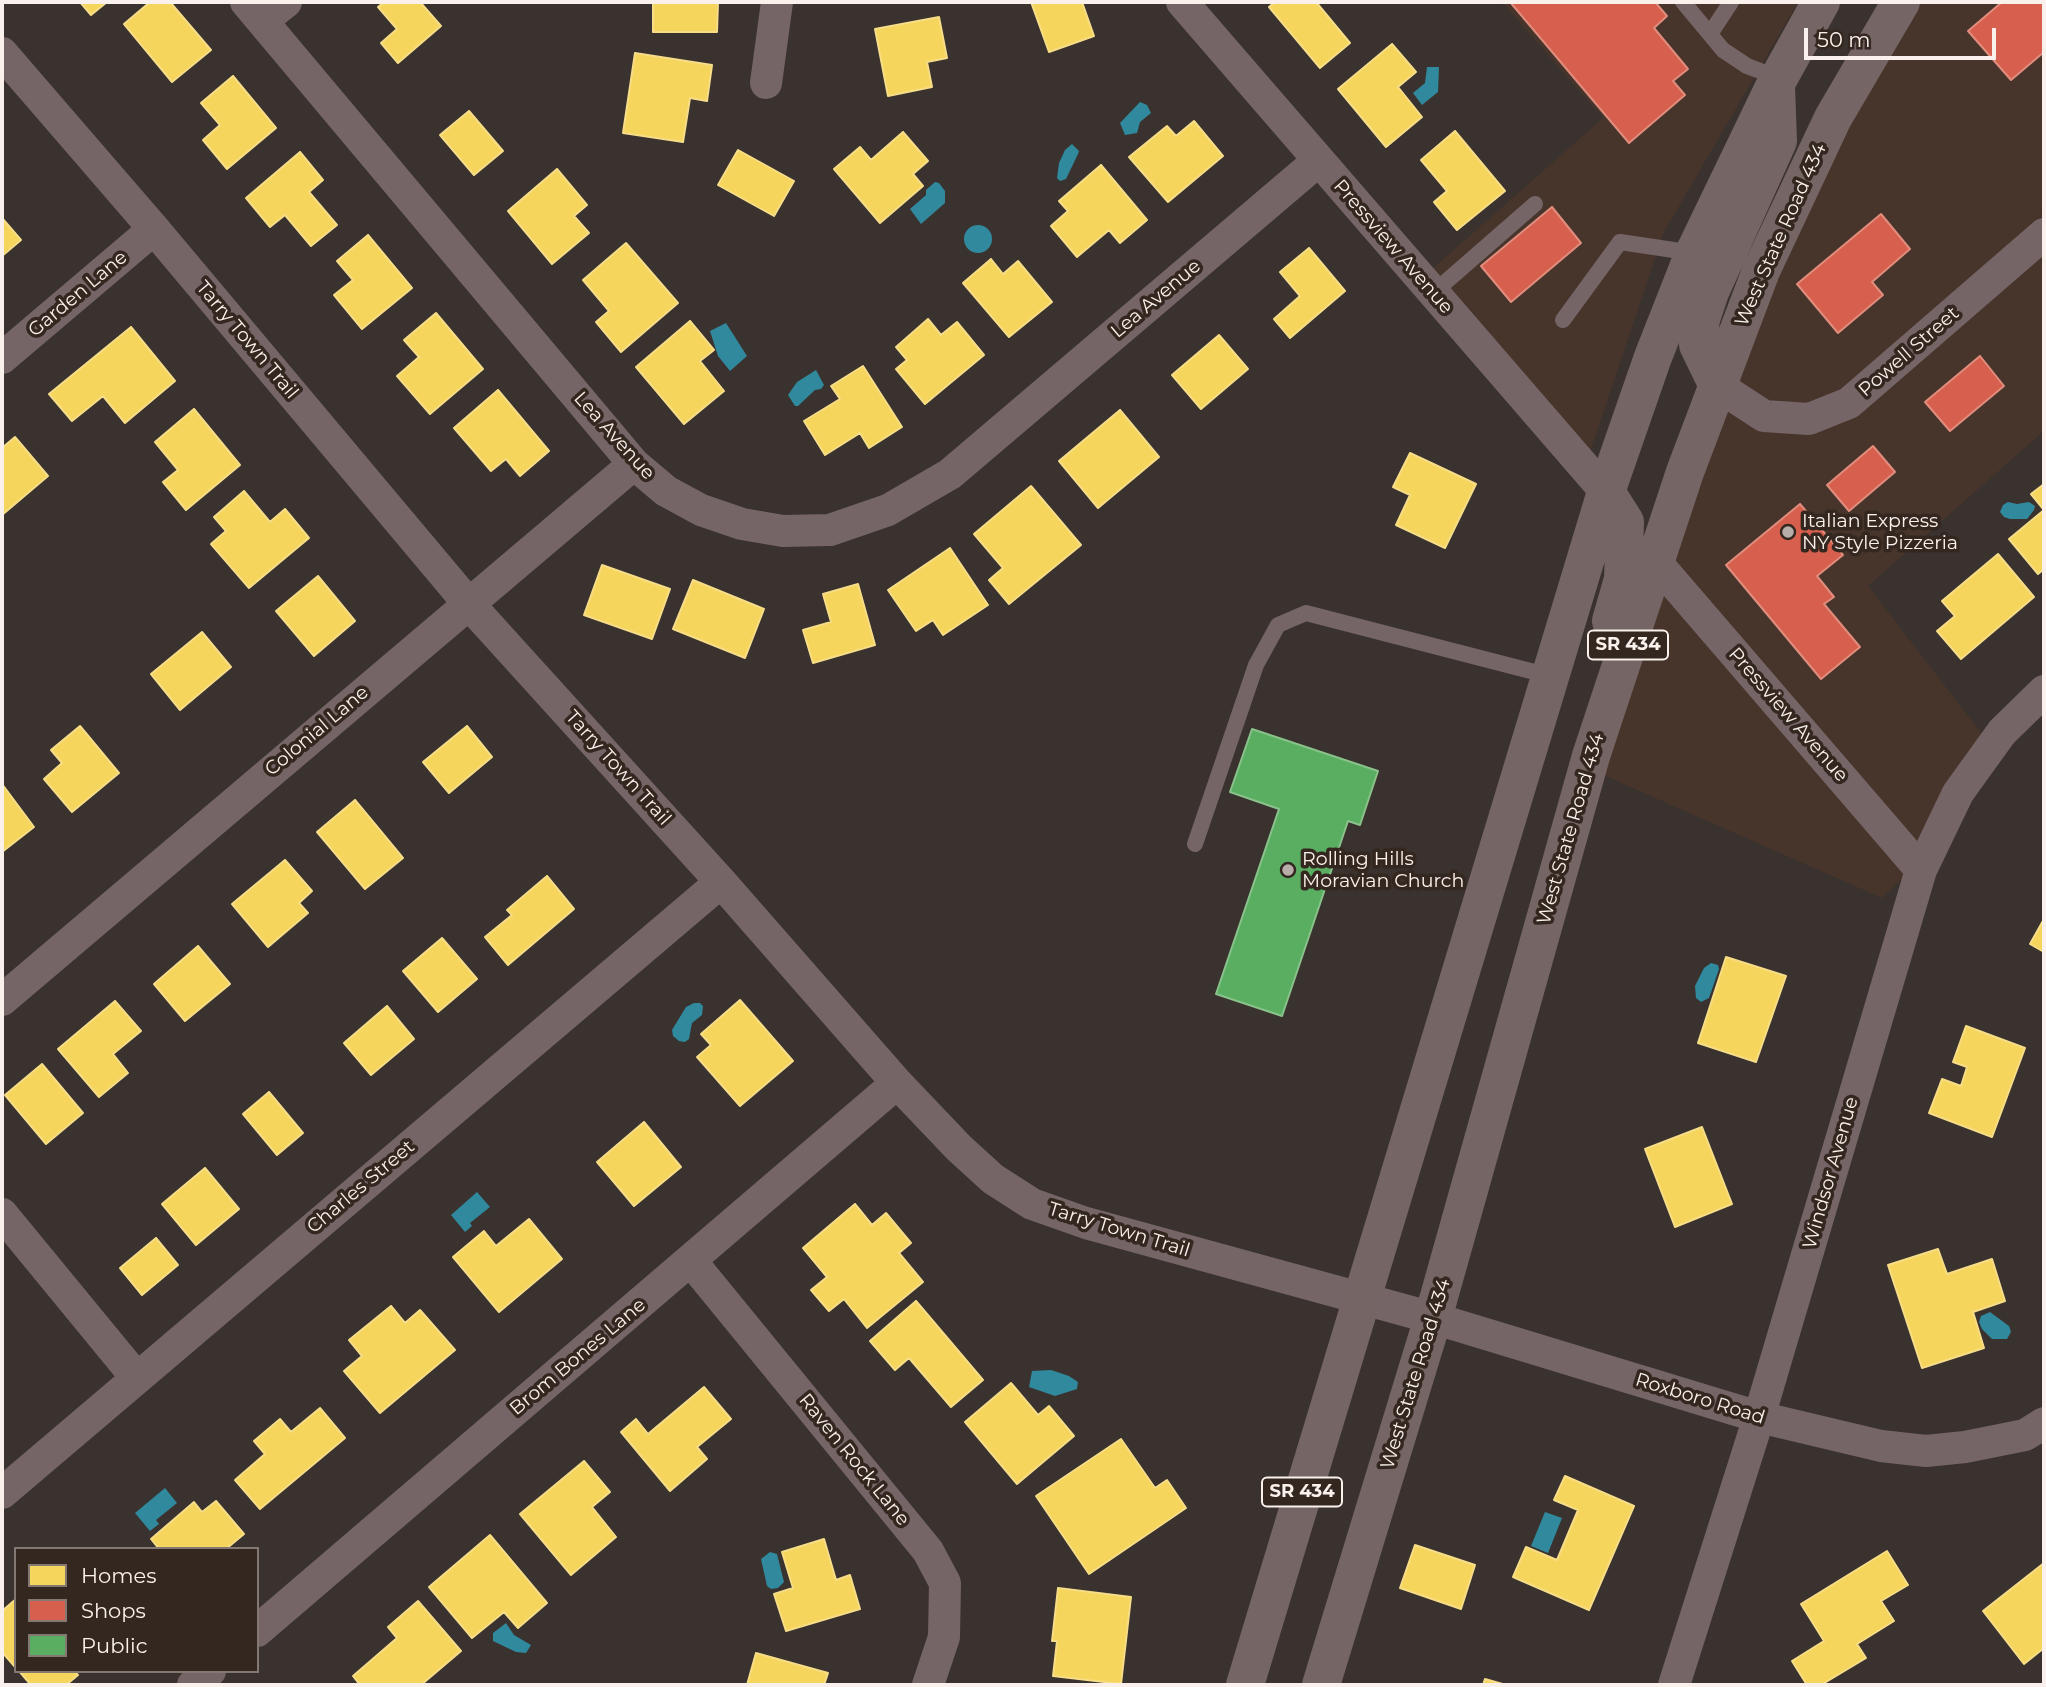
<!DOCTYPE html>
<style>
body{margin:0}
#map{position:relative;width:2046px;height:1687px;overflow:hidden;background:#3a322e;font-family:Montserrat,sans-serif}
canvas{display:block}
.frame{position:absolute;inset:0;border:4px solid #faf1ec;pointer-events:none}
.legend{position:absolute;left:14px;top:1547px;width:245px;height:126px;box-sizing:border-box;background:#342720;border:2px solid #837872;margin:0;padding:9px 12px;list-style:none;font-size:21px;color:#faf1ec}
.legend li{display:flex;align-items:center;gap:14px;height:35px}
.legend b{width:35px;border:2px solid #837872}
.scale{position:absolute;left:1804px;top:28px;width:192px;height:32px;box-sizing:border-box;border:4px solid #faf1ec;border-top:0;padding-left:9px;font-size:21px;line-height:24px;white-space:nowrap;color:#faf1ec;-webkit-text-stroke:5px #342720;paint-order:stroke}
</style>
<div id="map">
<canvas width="2046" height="1687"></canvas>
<div class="frame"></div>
<ul class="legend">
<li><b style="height:19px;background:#f6d55c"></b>Homes</li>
<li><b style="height:19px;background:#d6604d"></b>Shops</li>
<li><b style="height:19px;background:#5aae61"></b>Public</li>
</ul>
<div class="scale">50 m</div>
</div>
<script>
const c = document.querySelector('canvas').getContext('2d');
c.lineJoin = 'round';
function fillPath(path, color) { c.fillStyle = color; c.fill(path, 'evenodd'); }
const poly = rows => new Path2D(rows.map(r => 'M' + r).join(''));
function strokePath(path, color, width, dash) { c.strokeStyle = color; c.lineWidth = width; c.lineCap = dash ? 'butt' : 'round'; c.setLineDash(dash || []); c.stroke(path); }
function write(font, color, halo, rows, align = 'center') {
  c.font = font + ' Montserrat,sans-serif'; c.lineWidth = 7; c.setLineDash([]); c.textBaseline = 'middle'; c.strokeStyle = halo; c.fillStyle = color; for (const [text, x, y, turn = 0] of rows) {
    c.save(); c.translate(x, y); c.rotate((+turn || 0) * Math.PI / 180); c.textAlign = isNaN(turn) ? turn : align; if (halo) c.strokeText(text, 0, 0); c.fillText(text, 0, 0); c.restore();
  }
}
fillPath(poly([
 [1502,2,1798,2,1664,232,1590,452,1431,270,1603,118],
 [1918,2,2044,2,2044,214,1841,391,1805,405,1767,402,1735,382,1754,330,1828,170,1876,75],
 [2044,254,2044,431,1868,586,1982,734,1917,845,1671,559,1726,407,1810,433],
 [1661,588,1906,872,1904,877,1882,898,1601,774]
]), '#47352b');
fillPath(poly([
 [1427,67,1439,67,1438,92,1422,105,1413,93,1425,83],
 [1140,102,1147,105,1151,113,1140,122,1137,133,1125,135,1120,123],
 [1072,144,1079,151,1078,154,1066,179,1060,181,1057,178,1059,163,1065,150],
 [935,182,939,183,945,191,945,203,921,224,910,209,926,195,926,190],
 '964 239a14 14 0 1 1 28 0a14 14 0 1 1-28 0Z',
 [726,323,747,356,730,371,718,356,710,331],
 [816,370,824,385,821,389,815,390,798,406,795,406,788,395,797,382],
 [2008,502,2017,504,2029,502,2035,506,2034,510,2027,519,2010,519,2004,517,2000,512,2003,505],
 [1711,963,1718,965,1719,969,1709,998,1701,1002,1696,998,1695,986,1704,968],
 [694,1003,700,1003,703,1006,702,1015,692,1023,689,1039,685,1042,679,1041,673,1036,672,1030,686,1007],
 [477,1192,490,1207,470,1223,472,1226,465,1232,451,1215],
 [1990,1312,2009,1326,2011,1332,2007,1339,1992,1339,1982,1329,1979,1322,1981,1316],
 [1051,1370,1069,1376,1078,1382,1077,1389,1055,1396,1029,1387,1032,1371],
 [165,1488,177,1503,156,1520,159,1524,150,1531,135,1513],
 [1545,1512,1562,1518,1548,1553,1531,1546],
 [770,1552,777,1554,784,1582,778,1588,771,1589,767,1586,761,1559],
 [506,1623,514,1635,531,1645,526,1653,516,1652,493,1641,493,1633]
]), '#31899e');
const homes = poly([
 [80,2,107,2,91,15,80,2],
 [150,2,170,2,211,50,172,82,124,24,150,2],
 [384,2,420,2,441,26,398,63,381,43,397,29,378,7,384,2],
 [653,2,718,2,717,32,653,32,653,2],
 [1031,2,1082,2,1094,36,1049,52,1031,2],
 [1275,2,1316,2,1350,43,1320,68,1269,7,1275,2],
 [939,17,947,58,927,62,932,87,888,96,875,29,939,17],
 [1392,44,1416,72,1398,87,1422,117,1386,147,1338,89,1392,44],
 [635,53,712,65,707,101,690,98,683,142,623,133,635,53],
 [233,76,276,128,227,169,203,140,220,125,201,103,233,76],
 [469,111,503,151,474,175,440,135,469,111],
 [1194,121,1223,156,1168,202,1129,157,1167,126,1176,136,1194,121],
 [1455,131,1505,191,1457,230,1434,202,1447,191,1421,160,1455,131],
 [903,132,928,161,913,174,923,186,880,223,834,169,860,147,871,160,903,132],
 [738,150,794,181,774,216,718,185,738,150],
 [300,152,323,180,309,192,337,225,311,246,285,215,270,227,246,198,300,152],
 [1101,165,1147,220,1120,243,1109,230,1077,257,1051,226,1068,211,1059,201,1101,165],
 [557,169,587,205,574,216,589,233,552,264,508,211,557,169],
 [2,218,21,240,2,256,2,218],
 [368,235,412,288,362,329,334,295,353,280,337,261,368,235],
 [626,243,678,303,621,352,596,322,609,311,583,280,626,243],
 [1309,248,1345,291,1290,338,1274,319,1300,296,1280,272,1309,248],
 [991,259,1003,274,1018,261,1052,302,1009,337,963,283,991,259],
 [436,313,483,369,430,414,397,376,419,357,404,340,436,313],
 [928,319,941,335,957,322,984,355,925,404,896,369,907,360,896,347,928,319],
 [690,321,714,350,700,361,724,391,684,424,636,367,690,321],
 [131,327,175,381,125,423,103,396,72,421,49,394,131,327],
 [1219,335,1248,369,1201,409,1172,375,1219,335],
 [863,366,902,427,869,448,860,433,825,455,804,421,840,399,831,386,863,366],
 [498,390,549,451,520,476,506,459,491,471,454,428,498,390],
 [194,409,240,465,186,510,163,482,178,470,155,442,194,409],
 [1120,410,1159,457,1098,508,1059,461,1120,410],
 [15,437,48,476,2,515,2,448,15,437],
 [1410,453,1476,484,1445,548,1396,525,1410,495,1393,487,1410,453],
 [2044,484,2044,569,2038,574,2009,539,2044,510,2031,494,2044,484],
 [1031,486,1081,545,1009,604,989,580,1003,568,974,534,1031,486],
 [244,491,270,522,285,509,309,538,249,588,211,544,226,531,214,517,244,491],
 [950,548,988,605,943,635,933,620,916,631,888,590,950,548],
 [1998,554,2034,597,1961,659,1937,631,1955,616,1942,601,1998,554],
 [602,565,670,589,652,639,584,615,602,565],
 [318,576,355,621,314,656,276,611,318,576],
 [693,580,764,609,745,658,673,629,693,580],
 [858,584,875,645,813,663,803,630,831,622,823,594,858,584],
 [202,632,231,667,180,710,151,674,202,632],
 [80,726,119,773,72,812,44,779,62,763,51,750,80,726],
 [467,726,492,757,449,793,423,762,467,726],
 [2,784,34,827,2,852,2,784],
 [355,800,403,858,365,889,317,832,355,800],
 [285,860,312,891,299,903,308,913,268,947,232,904,285,860],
 [547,876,574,909,508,965,485,937,512,915,507,910,547,876],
 [2044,919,2044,952,2030,944,2044,919],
 [442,938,477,979,438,1012,403,971,442,938],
 [198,946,230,984,185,1021,154,984,198,946],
 [1726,957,1786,976,1756,1062,1698,1043,1726,957],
 [740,1000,793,1061,740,1106,697,1057,711,1045,701,1034,740,1000],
 [115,1001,141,1031,113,1054,128,1073,99,1097,58,1049,115,1001],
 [387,1006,414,1039,371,1075,344,1043,387,1006],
 [1966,1026,2025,1048,1992,1137,1929,1113,1942,1079,1961,1086,1967,1067,1953,1062,1966,1026],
 [42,1064,83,1113,46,1144,5,1095,42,1064],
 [269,1092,303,1133,277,1155,243,1114,269,1092],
 [644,1122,681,1167,634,1206,597,1162,644,1122],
 [1702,1127,1732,1204,1675,1227,1645,1149,1702,1127],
 [205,1168,239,1209,196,1245,162,1204,205,1168],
 [855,1204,872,1225,886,1213,911,1243,899,1253,923,1282,867,1328,844,1299,829,1311,811,1290,827,1277,803,1248,855,1204],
 [529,1219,562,1259,499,1312,453,1257,484,1231,496,1246,529,1219],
 [156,1238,178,1265,142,1295,120,1268,156,1238],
 [1938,1249,1947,1274,1992,1259,2005,1301,1973,1312,1984,1348,1922,1368,1888,1265,1938,1249],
 [916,1301,983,1380,951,1407,909,1358,895,1370,870,1341,916,1301],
 [391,1306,405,1323,420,1310,455,1350,380,1413,344,1371,362,1356,349,1340,391,1306],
 [1011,1383,1038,1415,1049,1406,1074,1436,1017,1484,965,1422,1011,1383],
 [704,1387,731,1419,697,1447,707,1459,670,1491,621,1432,636,1419,648,1434,704,1387],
 [320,1408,345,1438,260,1509,235,1480,265,1454,254,1441,280,1419,291,1432,320,1408],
 [1121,1439,1155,1488,1167,1480,1186,1508,1089,1574,1036,1496,1121,1439],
 [584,1461,610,1492,592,1507,616,1537,571,1575,520,1514,584,1461],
 [1565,1476,1634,1506,1589,1610,1513,1577,1526,1547,1557,1560,1578,1510,1554,1500,1565,1476],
 [216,1501,244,1534,226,1549,159,1549,151,1539,194,1502,202,1512,216,1501],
 [490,1535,547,1603,518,1628,504,1612,472,1638,429,1587,490,1535],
 [824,1539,836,1580,850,1575,860,1609,786,1631,774,1594,793,1588,782,1552,824,1539],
 [1415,1545,1475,1565,1461,1609,1400,1588,1415,1545],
 [1887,1551,1908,1585,1881,1601,1894,1621,1857,1644,1866,1658,1821,1685,1807,1685,1792,1661,1824,1641,1801,1604,1887,1551],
 [2044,1563,2044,1648,2024,1664,1983,1611,2044,1563],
 [1058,1588,1131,1597,1121,1684,1053,1676,1057,1641,1052,1641,1058,1588],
 [16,1599,16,1668,2,1652,2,1611,16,1599],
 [418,1601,461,1651,421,1685,360,1685,353,1676,397,1638,388,1627,418,1601],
 [756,1653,828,1673,824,1685,747,1685,756,1653],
 [19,1671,74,1671,78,1675,66,1685,31,1685,19,1671],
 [1485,1679,1506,1685,1483,1685,1485,1679]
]);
fillPath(homes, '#f6d55c');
strokePath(homes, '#f7dd87', 2);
const shops = poly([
 [1510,2,1655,2,1667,16,1654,28,1688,69,1673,81,1685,95,1629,143,1510,2],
 [2002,2,2044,2,2044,52,2011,80,1968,31,2002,2],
 [1552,207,1581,243,1511,302,1481,266,1552,207],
 [1881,214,1910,249,1872,282,1883,295,1838,333,1797,284,1881,214],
 [1980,356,2004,386,1950,431,1925,402,1980,356],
 [1873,446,1895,472,1849,511,1827,485,1873,446],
 [1800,504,1843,555,1817,576,1834,597,1824,604,1860,647,1821,679,1726,565,1800,504]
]);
fillPath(shops, '#d6604d');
strokePath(shops, '#e18c7d', 2);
const public = poly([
 [1252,729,1378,771,1360,825,1348,821,1282,1016,1216,994,1279,809,1230,792,1252,729]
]);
fillPath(public, '#5aae61');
strokePath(public, '#8ac28b', 2);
strokePath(poly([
 [1683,2,1723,50,1747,66,1779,78],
 [1710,34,1731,2],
 [1433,293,1535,204],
 [1563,320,1620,242,1694,253],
 [1195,844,1256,665,1278,625,1306,613,1550,676]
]), '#766567', 16);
strokePath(poly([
 [246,2,634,464,666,491,701,510,742,524,783,531,830,530,888,510,950,474,1318,161],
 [1182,2,1606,492],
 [262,21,286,2],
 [2,53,154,229,468,603,721,882,897,1083,959,1148,993,1179,1032,1204,1086,1223,1433,1318,1759,1417,1881,1446,1926,1451,1965,1447,2025,1435,2044,1423],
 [766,83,777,2],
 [2,358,154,229],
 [1718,386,1764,416,1809,419,1849,403,2044,234],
 [1655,561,1921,870],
 [2,1000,634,464],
 [2,1214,136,1377],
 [691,1261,928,1551,945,1583,944,1637,928,1685],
 [2,1493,721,882],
 [257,1631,897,1083],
 [193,1685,210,1671],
 [1674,1685,1759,1417,1921,870,1958,793,2002,732,2044,691]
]), '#766567', 32);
strokePath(poly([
 [1718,386,1698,345,1701,319,1710,292,1778,141,1776,86],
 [1606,492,1625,522,1623,579,1611,621],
 [1245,1685,1606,492,1653,357,1694,253,1776,83,1821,2],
 [1321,1685,1433,1318,1591,756,1685,472,1761,271,1833,118,1901,2]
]), '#766565', 38);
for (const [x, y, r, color] of [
 [1788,532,7,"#b7aeaa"],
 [1288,870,7,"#b7aeaa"]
]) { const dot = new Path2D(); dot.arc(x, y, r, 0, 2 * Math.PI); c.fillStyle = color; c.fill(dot); strokePath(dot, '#342720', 2.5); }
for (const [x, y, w] of [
 [1628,645,80],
 [1302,1492,80]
]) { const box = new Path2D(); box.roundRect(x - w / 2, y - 14.5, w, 29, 5); c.fillStyle = '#342720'; c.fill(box); strokePath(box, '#faf1ec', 2); }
write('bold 18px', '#faf1ec', null, [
 ["SR 434",1628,645],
 ["SR 434",1302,1492]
]);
write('19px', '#faf1ec', '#342720', [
 ["West State Road 434",1781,235,-66],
 ["Pressview Avenue",1393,247,49],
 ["Garden Lane",78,294,-40],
 ["Lea Avenue",1156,299,-40],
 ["Tarry Town Trail",247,340,50],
 ["Powell Street",1909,352,-41],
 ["Lea Avenue",614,436,48],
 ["Pressview Avenue",1788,715,49],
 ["Colonial Lane",317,731,-40],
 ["Tarry Town Trail",618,768,48],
 ["West State Road 434",1571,829,-74],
 ["Windsor Avenue",1831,1173,-74],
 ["Charles Street",361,1187,-40],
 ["Tarry Town Trail",1119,1230,17],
 ["Brom Bones Lane",578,1357,-40],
 ["West State Road 434",1416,1374,-73],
 ["Roxboro Road",1700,1399,17],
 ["Raven Rock Lane",854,1460,51]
]);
write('19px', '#faf1ec', '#342720', [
 ["Italian Express",1802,521],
 ["NY Style Pizzeria",1802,543],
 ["Rolling Hills",1302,859],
 ["Moravian Church",1302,881]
], 'left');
</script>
